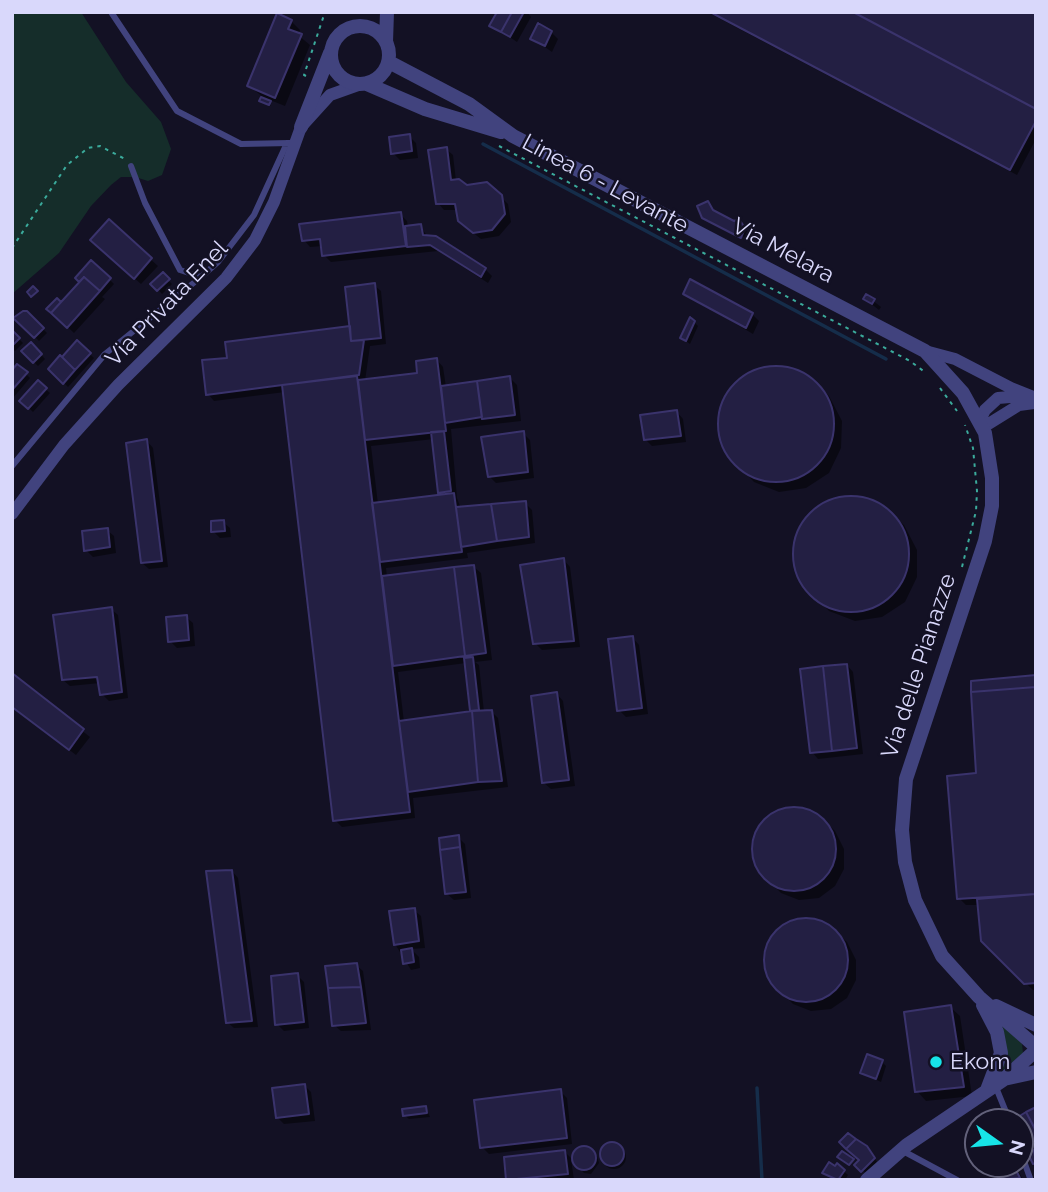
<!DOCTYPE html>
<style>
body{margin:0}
#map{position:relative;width:1048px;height:1192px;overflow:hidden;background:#131124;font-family:Raleway,sans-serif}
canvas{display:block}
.frame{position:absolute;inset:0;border:14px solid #d9d8fb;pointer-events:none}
.north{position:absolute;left:964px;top:1108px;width:70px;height:70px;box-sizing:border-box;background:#131124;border:2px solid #62617a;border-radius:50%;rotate:105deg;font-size:19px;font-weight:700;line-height:28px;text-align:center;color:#d9d8fb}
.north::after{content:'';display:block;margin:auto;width:24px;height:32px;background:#17e4e8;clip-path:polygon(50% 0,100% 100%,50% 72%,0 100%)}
</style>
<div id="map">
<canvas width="1048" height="1192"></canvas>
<div class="frame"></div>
<div class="north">N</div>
</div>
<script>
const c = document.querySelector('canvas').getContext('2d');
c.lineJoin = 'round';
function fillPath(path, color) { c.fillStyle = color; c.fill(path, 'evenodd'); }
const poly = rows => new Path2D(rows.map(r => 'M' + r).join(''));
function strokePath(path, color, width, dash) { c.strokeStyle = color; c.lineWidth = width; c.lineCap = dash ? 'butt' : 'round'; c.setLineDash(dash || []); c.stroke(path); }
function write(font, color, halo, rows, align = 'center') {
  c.font = font + ' Raleway,sans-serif'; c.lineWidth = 5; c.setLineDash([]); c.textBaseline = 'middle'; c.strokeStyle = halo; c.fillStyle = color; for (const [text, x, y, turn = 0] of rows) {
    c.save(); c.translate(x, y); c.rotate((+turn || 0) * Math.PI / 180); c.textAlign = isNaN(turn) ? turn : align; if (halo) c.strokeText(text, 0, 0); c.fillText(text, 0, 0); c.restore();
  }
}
fillPath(poly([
 [12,12,81,12,126,82,161,122,171,149,162,175,148,181,135,177,121,177,111,185,91,206,59,253,12,294],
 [1001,1024,1022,1044,1023,1053,999,1074]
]), '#152d2a');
fillPath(poly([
 [498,12,527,12,531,17,517,42,492,25],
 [707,12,1036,12,1036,139,1017,175],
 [278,16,291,21,300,30,298,35,310,45,285,106,265,98,271,106,262,102,263,97,249,86],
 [289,23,292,23,286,38,283,36],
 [551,32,558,39,552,52,532,38],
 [409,136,416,143,418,158,400,160,393,153],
 [446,149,453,155,456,181,501,197,508,204,511,222,499,236,481,239,467,228,458,210,444,210,438,203],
 [707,203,716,214,734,223,738,221,751,236,749,240,705,214],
 [400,214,407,221,408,227,420,226,428,237,485,269,492,276,488,283,438,251,331,262,324,255,323,246,310,247,304,240],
 [109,222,158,266,141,284,99,247],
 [92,262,114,284,102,297,105,299,74,333,49,309,57,300,62,304],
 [163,275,172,284,162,294,153,284],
 [374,285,381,291,386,344,370,346,365,381,419,374,437,360,443,367,446,387,510,378,517,385,521,421,451,429,457,498,461,509,525,503,532,510,535,543,467,553,468,558,386,568,387,577,474,567,481,573,492,660,475,662,479,665,484,712,491,711,498,718,508,787,413,798,415,818,342,827,335,820,285,392,214,401,208,394,229,359,352,327],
 [434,439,440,492,443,496,378,504,371,446],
 [466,663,472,713,404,722,398,672],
 [685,294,752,314,759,321,753,334],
 [867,296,881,307,879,310,865,299],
 [27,313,47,333,39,341,16,318],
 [694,322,698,326,690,344,682,338],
 [12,332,23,343,15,351,12,348],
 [77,342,94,358,68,387,50,369],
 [31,344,45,359,38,366,23,351],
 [18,366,30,378,12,399,12,372],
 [769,368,796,371,819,386,829,396,842,421,841,448,829,473,806,488,779,492,754,482,725,451,719,425,725,398,743,377],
 [38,383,50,393,33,412,22,401],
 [677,412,683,419,686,442,652,446,645,439],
 [523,433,530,440,534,478,496,483,489,476],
 [147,441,153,448,168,567,149,569,142,563],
 [844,497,872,500,894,516,904,525,917,550,917,577,905,602,882,617,855,621,829,611,801,580,794,554,801,527,819,507],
 [223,522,230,528,231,537,220,538,213,531],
 [107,530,114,536,116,553,93,557,86,550],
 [564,560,570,567,580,647,542,650,535,643],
 [111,609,118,615,128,698,109,701,102,694,100,683,70,686,63,680],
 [186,617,193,623,195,646,177,648,170,641],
 [633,638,639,645,648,714,626,717,619,710],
 [847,665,853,672,863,754,818,759,812,752],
 [12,676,90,737,76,755,12,706],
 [1036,677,1036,990,1033,990,982,940,979,905,966,905,959,898,978,775],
 [557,694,563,701,575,786,551,789,544,783],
 [789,808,808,810,825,821,835,831,844,849,844,869,835,886,819,898,799,900,781,893,757,868,753,849,757,830,770,815],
 [458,837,465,844,471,898,454,900,447,894],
 [232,871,238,878,258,1027,234,1028,227,1022],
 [414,910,421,916,425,948,411,949,419,957,420,968,411,970,395,944],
 [801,919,821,921,837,933,847,942,856,960,856,980,847,998,831,1009,811,1011,793,1004,769,979,765,960,769,941,782,926],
 [356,965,363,971,371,1030,341,1031,334,1025],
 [297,975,304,982,309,1028,284,1031,277,1024],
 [950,1007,960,1016,972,1096,926,1101,917,1091],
 [882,1062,886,1066,881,1082,862,1073],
 [305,1086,311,1092,315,1121,284,1124,277,1117],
 [560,1091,567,1098,572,1144,489,1154,482,1147],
 [426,1108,430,1117,409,1119,404,1115],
 '602 1157a12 12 0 1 1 24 0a12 12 0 1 1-24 0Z',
 [866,1147,878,1163,867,1174,857,1165],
 [585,1148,597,1156,599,1163,591,1174,584,1173,571,1159,574,1180,508,1180,565,1152,574,1161,578,1149],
 [994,1164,1015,1164,1023,1180,1001,1180],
 [838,1166,848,1175,845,1180,833,1180,824,1172]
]), '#0007');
strokePath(poly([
 [483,144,886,359],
 [757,1088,762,1180]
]), '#152d4a', 3.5);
const building = poly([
 [497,12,512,12,501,32,489,26,497,12],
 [512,12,524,12,510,37,501,32,512,12],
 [710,12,853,12,1036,109,1036,121,1010,170,710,12],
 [853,12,1036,12,1036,109,853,12],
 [277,13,292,20,288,29,302,34,275,98,247,86,277,13],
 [538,23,552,31,545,46,530,39,538,23],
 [261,97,271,101,269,105,259,101,261,97],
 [410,134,412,151,391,154,389,137,410,134],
 [447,147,451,180,459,179,467,185,487,182,502,195,505,214,492,230,473,233,458,221,455,204,436,204,428,150,447,147],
 [708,201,713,210,734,221,739,219,745,228,741,238,702,218,697,206,708,201],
 [401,212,406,246,322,256,320,239,302,241,299,224,401,212],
 [109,219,152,258,134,279,90,240,109,219],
 [421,224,423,235,436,236,486,268,481,277,430,245,407,247,405,226,421,224],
 [91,260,111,278,100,291,84,277,79,282,75,278,91,260],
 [163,272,170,279,157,291,150,284,163,272],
 [84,277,100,291,67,328,51,313,84,277],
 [690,279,753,313,746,328,683,294,690,279],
 [375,283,381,338,351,341,345,287,375,283],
 [33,286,38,291,31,297,27,292,33,286],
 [866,294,875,299,872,304,863,299,866,294],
 [57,298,61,302,51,313,46,309,57,298],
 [23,311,27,311,44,328,34,338,13,318,23,311],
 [690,317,695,321,686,341,680,338,690,317],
 [350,326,351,341,364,340,359,375,206,395,202,360,227,358,225,342,350,326],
 [12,330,20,338,12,346,12,330],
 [77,340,91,353,75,370,62,357,77,340],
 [31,342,42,354,33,363,21,351,31,342],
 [60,355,75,370,63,384,48,369,60,355],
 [437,358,446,431,365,440,358,380,417,373,416,361,437,358],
 [17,364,28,372,12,390,12,370,17,364],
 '718 424a58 58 0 1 1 116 0a58 58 0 1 1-116 0Z',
 [357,376,410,812,333,821,282,385,357,376],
 [510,376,515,415,482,419,477,381,510,376],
 [38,380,47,388,28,409,19,401,38,380],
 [477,381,482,417,445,423,441,386,477,381],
 [677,410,681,436,644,440,640,415,677,410],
 [444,431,451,491,438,493,431,432,444,431],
 [524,431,528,472,488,477,481,437,524,431],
 [147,439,162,561,141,563,126,443,147,439],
 [454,493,462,552,380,562,372,503,454,493],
 '793 554a58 58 0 1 1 116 0a58 58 0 1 1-116 0Z',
 [526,501,529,537,497,541,491,504,526,501],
 [491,504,497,541,461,547,456,507,491,504],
 [224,520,225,531,211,532,211,521,224,520],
 [108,528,110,547,84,551,82,531,108,528],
 [564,558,574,641,533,644,520,565,564,558],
 [474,565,486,653,465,656,454,567,474,565],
 [454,567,465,656,393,666,382,576,454,567],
 [112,607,122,692,100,695,97,677,62,680,53,615,112,607],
 [187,615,189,640,168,642,166,617,187,615],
 [633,636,642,708,617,711,608,639,633,636],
 [473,657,479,710,470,711,464,658,473,657],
 [847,664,857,748,832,751,823,666,847,664],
 [823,666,832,751,810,753,800,669,823,666],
 [12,673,84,729,69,750,12,707,12,673],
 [1036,675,1036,687,971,692,971,681,1036,675],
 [1036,687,1036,894,957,899,947,776,976,773,971,692,1036,687],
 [557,692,569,780,542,783,531,696,557,692],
 [492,710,502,781,478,782,472,711,492,710],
 [472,711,478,782,408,792,399,721,472,711],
 '752 849a42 42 0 1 1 84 0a42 42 0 1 1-84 0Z',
 [459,835,460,847,440,850,439,838,459,835],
 [460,847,466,892,445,894,440,850,460,847],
 [232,870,252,1021,226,1023,206,871,232,870],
 [1036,894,1036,983,1024,984,981,941,977,899,1036,894],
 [415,908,419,941,394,945,389,911,415,908],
 '764 960a42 42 0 1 1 84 0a42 42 0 1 1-84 0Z',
 [412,948,414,962,403,964,401,950,412,948],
 [357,963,361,987,328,988,325,966,357,963],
 [298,973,304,1022,275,1025,271,976,298,973],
 [361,987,366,1023,332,1026,328,988,361,987],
 [951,1005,964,1087,915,1092,904,1012,951,1005],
 [867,1054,883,1060,876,1079,860,1073,867,1054],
 [305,1084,309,1114,276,1118,272,1088,305,1084],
 [561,1089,567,1138,480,1148,474,1100,561,1089],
 [426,1106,427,1113,403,1116,402,1109,426,1106],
 [1036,1107,1036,1126,1034,1127,1026,1112,1036,1107],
 [1026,1112,1036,1131,1036,1141,1031,1143,1018,1117,1026,1112],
 [848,1133,856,1139,846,1149,839,1142,848,1133],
 [978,1133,978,1150,975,1152,969,1139,978,1133],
 [856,1139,867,1146,875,1158,861,1172,854,1165,859,1160,846,1149,856,1139],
 '600 1154a12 12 0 1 1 24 0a12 12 0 1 1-24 0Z',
 '572 1158a12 12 0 1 1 24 0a12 12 0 1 1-24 0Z',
 [565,1150,568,1174,506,1180,504,1157,565,1150],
 [1034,1150,1036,1163,1033,1164,1028,1154,1034,1150],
 [842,1151,854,1159,849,1165,837,1157,842,1151],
 [829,1162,835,1166,837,1163,845,1170,838,1180,822,1173,829,1162],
 [992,1164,1013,1164,1020,1178,999,1180,992,1164]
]);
fillPath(building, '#231f43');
strokePath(building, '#3a336c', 2);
strokePath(poly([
 [306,76,304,75,325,12],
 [499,146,910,361,926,373],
 [12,248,67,165,88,148,100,146,125,159],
 [940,388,957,411],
 [962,567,976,511,977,491,973,448,965,425]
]), '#3bab9c', 2, [3.5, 5]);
strokePath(poly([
 [111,12,177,111,241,144,290,143],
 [131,166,145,203,180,270,201,277,218,262,254,215,287,143],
 [12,466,105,354,201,277],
 [995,1085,1010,1122],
 [1020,1150,1030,1178],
 [903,1151,957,1180]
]), '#41437e', 6);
strokePath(poly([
 [925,351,955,359,1011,388,1036,398],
 [979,422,985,410,998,398,1022,396],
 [982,428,1019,405,1034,403],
 [12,514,64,445,118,385,226,278,255,240,274,202,301,127,330,95,358,85]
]), '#41437e', 12);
strokePath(poly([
 '331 55a29 29 0 1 1 58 0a29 29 0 1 1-58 0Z',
 [386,42,387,12],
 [389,62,469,104,513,136,925,351,963,393,985,433,992,478,992,506,985,541,906,779,902,830,905,862,915,900,942,956,979,997,1035,1046],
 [367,84,425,109,501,132],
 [301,127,330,53],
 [983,1005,997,1032,1001,1053,987,1090],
 [996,1006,1036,1025],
 [1004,1079,1036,1072],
 [867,1180,907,1145,1003,1080,1034,1052]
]), '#41437e', 14);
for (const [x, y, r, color] of [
 [936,1062,7,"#17e4e8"]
]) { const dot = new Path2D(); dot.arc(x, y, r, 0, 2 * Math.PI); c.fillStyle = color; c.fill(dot); strokePath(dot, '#131124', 2.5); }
write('23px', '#d9d8fb', '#131124', [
 ["Linea 6 - Levante",605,184,28],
 ["Via Melara",783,251,28],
 ["Via Privata Enel",167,304,-46],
 ["Via delle Pianazze",919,666,-72]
]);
write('23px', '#d9d8fb', '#131124', [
 ["Ekom",950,1062]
], 'left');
</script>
